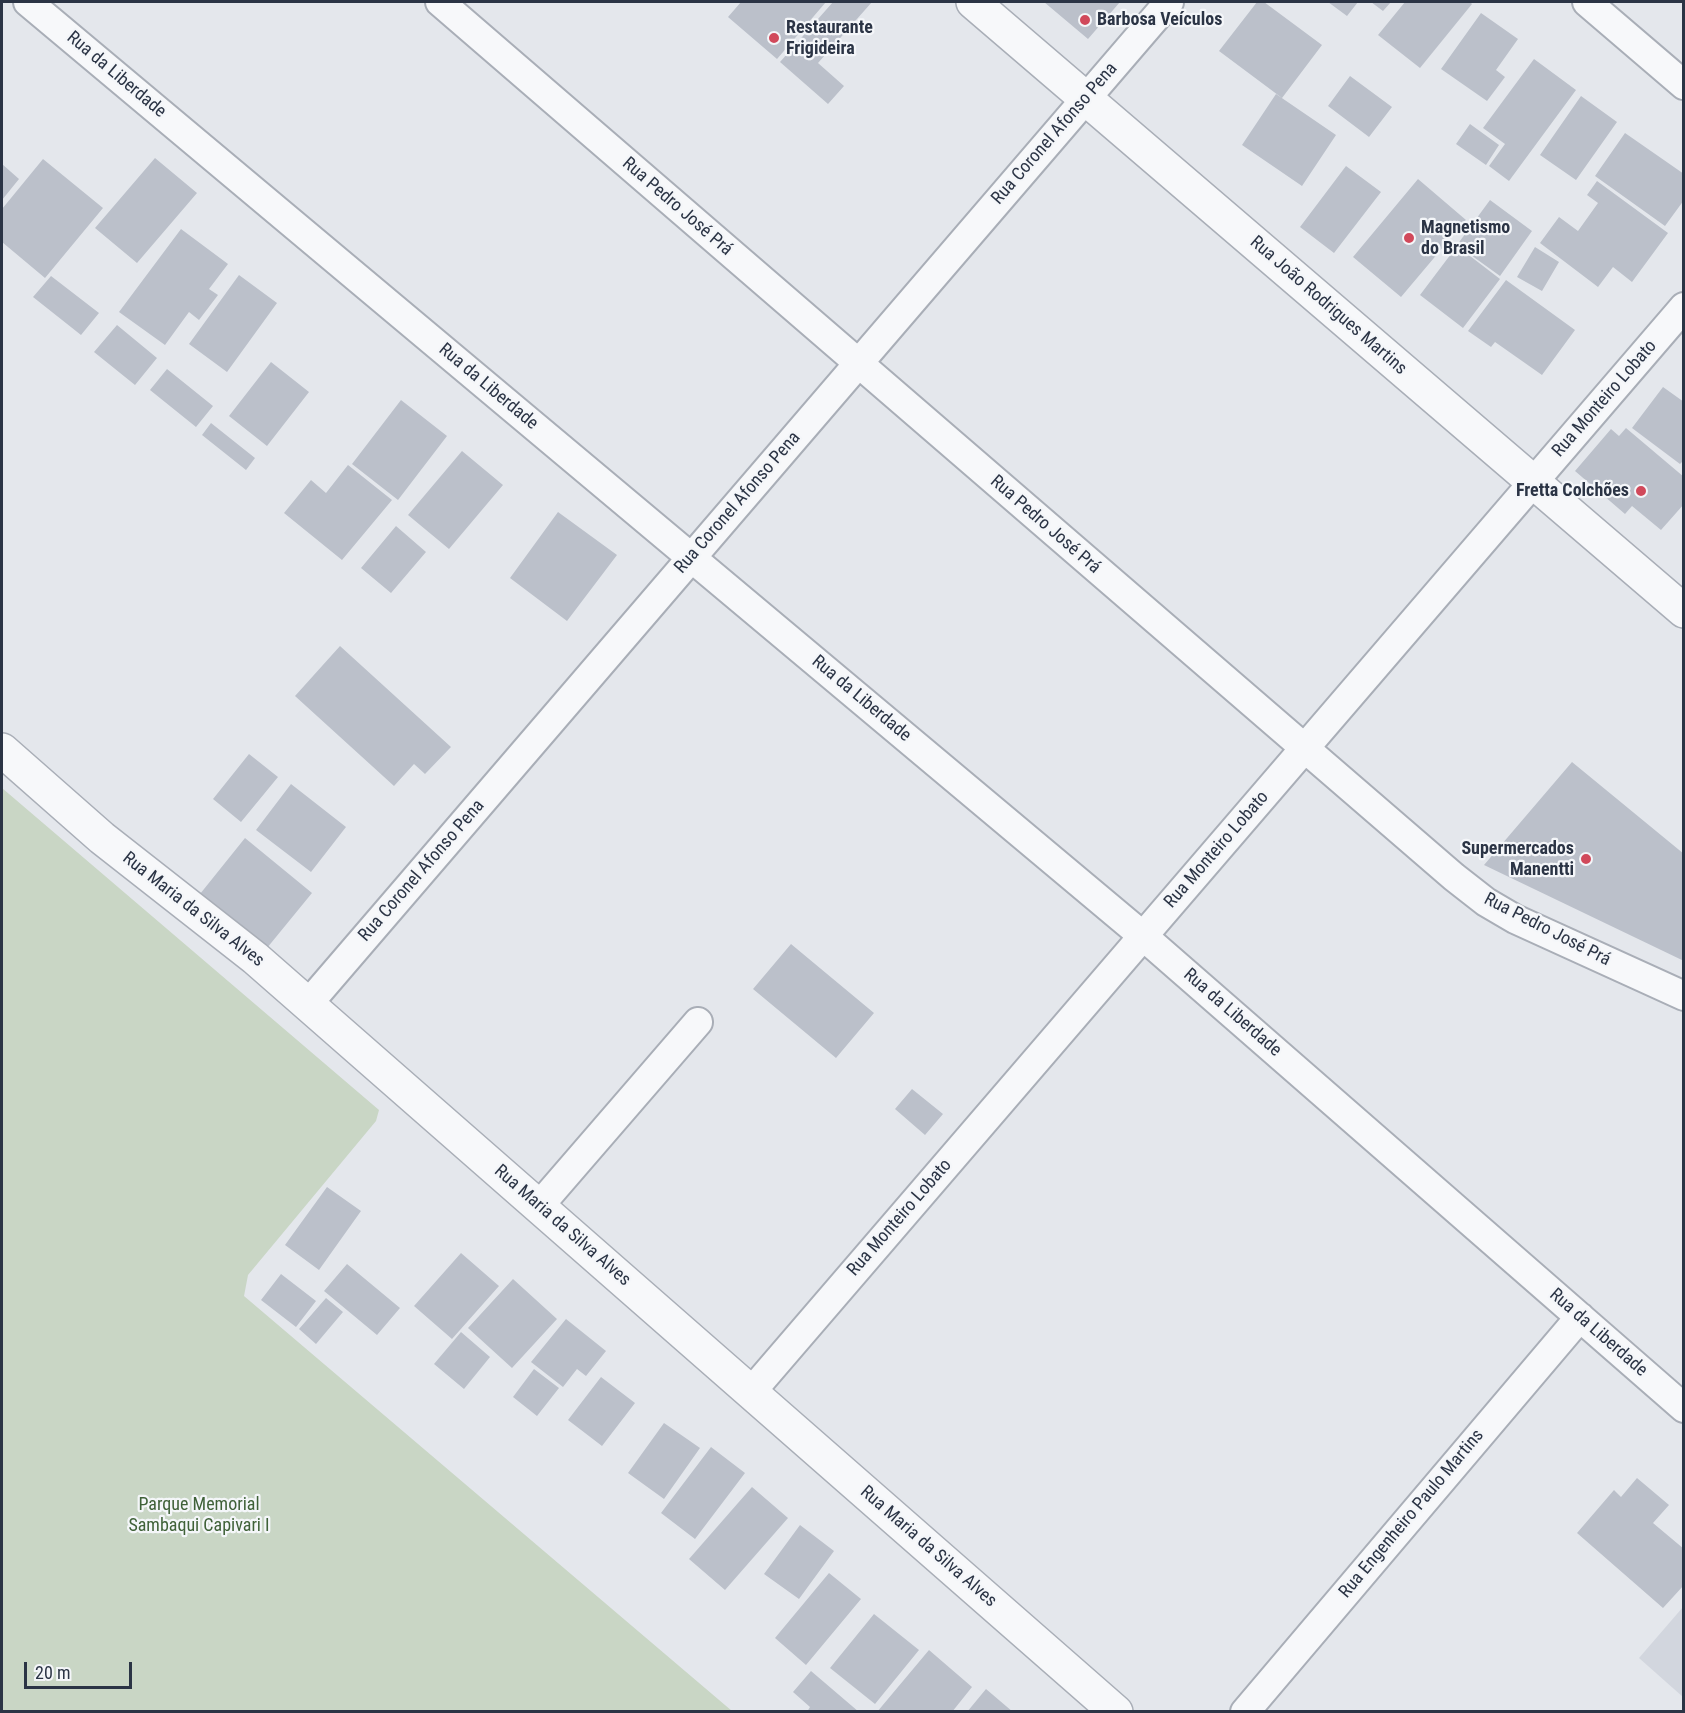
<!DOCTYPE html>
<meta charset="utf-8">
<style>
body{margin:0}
#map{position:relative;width:1685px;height:1713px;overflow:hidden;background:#e4e7ec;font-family:"Roboto Condensed",sans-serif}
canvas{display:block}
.frame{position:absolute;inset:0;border:3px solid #2b3445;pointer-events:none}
.scale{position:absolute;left:24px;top:1662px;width:108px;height:27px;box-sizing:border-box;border:3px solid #2b3445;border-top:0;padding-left:8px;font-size:18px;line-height:21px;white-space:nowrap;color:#2b3445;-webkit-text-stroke:4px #f4f6f9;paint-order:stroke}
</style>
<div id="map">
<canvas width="1685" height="1713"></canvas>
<div class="frame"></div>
<div class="scale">20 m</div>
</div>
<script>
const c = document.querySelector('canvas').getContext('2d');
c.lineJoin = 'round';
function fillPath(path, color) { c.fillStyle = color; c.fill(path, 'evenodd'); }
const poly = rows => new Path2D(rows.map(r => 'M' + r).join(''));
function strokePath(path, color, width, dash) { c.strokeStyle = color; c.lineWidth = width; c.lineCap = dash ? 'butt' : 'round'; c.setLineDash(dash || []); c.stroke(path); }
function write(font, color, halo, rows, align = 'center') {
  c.font = font + ' "Roboto Condensed",sans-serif'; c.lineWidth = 4.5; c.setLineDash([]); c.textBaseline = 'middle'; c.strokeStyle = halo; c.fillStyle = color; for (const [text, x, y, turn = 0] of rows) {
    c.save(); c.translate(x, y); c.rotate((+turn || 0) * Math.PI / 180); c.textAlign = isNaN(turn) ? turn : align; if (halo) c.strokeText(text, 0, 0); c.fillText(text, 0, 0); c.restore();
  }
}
fillPath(poly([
 [1683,1607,1683,1697,1639,1658]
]), '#d2d6de');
fillPath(poly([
 [2,788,379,1110,376,1121,248,1275,244,1296,732,1711,2,1711]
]), '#c9d6c5');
fillPath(poly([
 [741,2,826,2,777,59,728,17],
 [833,2,872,2,818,63,844,86,828,104,780,62],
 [1044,2,1120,2,1088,39],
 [1257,2,1264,2,1322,45,1282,98,1219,51],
 [1328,2,1358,2,1347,16],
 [1371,2,1391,2,1383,11],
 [1405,2,1470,2,1472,4,1420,68,1378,35],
 [1481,13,1518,39,1496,70,1505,77,1487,101,1441,69],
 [1534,59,1576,90,1509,181,1489,166,1505,144,1483,128],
 [1350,76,1392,107,1369,137,1328,106],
 [1276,94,1336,135,1302,186,1242,145],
 [1581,96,1617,122,1576,180,1540,155],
 [1470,124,1499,145,1486,165,1456,144],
 [1625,133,1684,174,1684,200,1665,226,1595,176],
 [155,158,197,193,137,263,95,228],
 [43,159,103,208,45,278,2,242,2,209],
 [2,164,19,179,2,200],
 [1346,166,1381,192,1334,253,1300,227],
 [1418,179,1466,220,1401,297,1353,257],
 [1597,181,1668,233,1632,282,1613,267,1598,287,1540,243,1559,217,1578,231,1598,203,1587,195],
 [1490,200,1532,231,1500,276,1457,245],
 [181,229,228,264,209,289,218,295,199,320,189,312,165,345,119,312],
 [1457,246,1500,279,1463,328,1420,295],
 [1535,247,1559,262,1542,291,1517,277],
 [239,275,277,303,227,372,189,344],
 [51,276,99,313,81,335,33,297],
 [1506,280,1575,330,1542,375,1495,342,1491,347,1468,331],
 [117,325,157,358,135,385,94,352],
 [271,362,309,392,267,446,229,416],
 [167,369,213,406,196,427,150,390],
 [1663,387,1684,402,1684,460,1680,464,1632,428],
 [401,400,447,436,398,500,352,464],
 [211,423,255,458,246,470,202,435],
 [1626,428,1684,477,1684,504,1661,530,1632,506,1625,514,1575,471,1611,429,1619,436],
 [462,451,503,485,449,549,408,515],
 [348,465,392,500,342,560,284,513,311,480,326,493],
 [558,512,617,555,567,621,510,578],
 [396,526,426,552,391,593,361,568],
 [340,646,451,747,425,774,414,764,394,786,295,696],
 [249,754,278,777,241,822,213,799],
 [1572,762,1684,854,1684,961,1484,865],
 [291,784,346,827,311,872,256,830],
 [245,838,312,893,267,948,200,894],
 [791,944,874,1013,836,1058,753,989],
 [912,1089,943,1114,925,1135,895,1109],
 [327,1187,361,1211,319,1270,285,1245],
 [461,1253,499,1286,452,1339,414,1306],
 [347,1264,400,1308,377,1335,324,1291],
 [281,1274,316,1301,296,1327,261,1300],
 [513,1279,557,1319,512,1368,468,1328],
 [326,1298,343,1312,316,1344,299,1329],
 [566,1319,606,1351,586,1376,577,1369,563,1387,531,1362],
 [461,1332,490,1357,464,1389,434,1364],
 [534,1369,559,1388,537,1416,513,1397],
 [601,1377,635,1403,602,1446,568,1420],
 [664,1423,700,1448,664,1499,628,1473],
 [711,1447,745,1473,695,1539,661,1513],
 [1637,1478,1669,1505,1653,1523,1684,1549,1684,1585,1663,1608,1577,1533,1614,1490,1621,1497],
 [752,1487,788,1518,725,1590,689,1559],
 [800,1525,834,1551,799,1599,764,1574],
 [829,1573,861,1599,806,1665,775,1638],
 [874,1614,919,1650,875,1704,830,1668],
 [929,1650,972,1687,952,1712,877,1712],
 [811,1671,859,1712,807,1712,810,1707,793,1692],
 [986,1689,1013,1712,967,1712]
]), '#bbc0ca');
const minor = poly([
 [28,2,1143,936,1684,1408],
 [440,2,1454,877,1486,902,1515,919,1684,996],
 [1587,2,1684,85],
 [308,1004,1169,2],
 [539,1206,698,1022],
 [751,1392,1684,307],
 [1245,1712,1580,1317]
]);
const tertiary = poly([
 [973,2,1684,611],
 [2,750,102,838,255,958,1116,1712]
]);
strokePath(minor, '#a9aeb7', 32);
strokePath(tertiary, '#a9aeb7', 36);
strokePath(minor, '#f7f8fa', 28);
strokePath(tertiary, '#f7f8fa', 33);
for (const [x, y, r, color] of [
 [1085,20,6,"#d1495b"],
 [774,38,6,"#d1495b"],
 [1409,238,6,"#d1495b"],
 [1641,491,6,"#d1495b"],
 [1586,859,6,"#d1495b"]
]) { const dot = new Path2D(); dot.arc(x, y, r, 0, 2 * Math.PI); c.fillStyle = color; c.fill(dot); strokePath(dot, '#f4f6f9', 2); }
write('bold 18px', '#2b3445', '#f4f6f9', [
 ["Barbosa Veículos",1097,20],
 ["Restaurante",786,28],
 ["Frigideira",786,49],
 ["Magnetismo",1421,228],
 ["do Brasil",1421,249],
 ["Fretta Colchões",1629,491,"right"],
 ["Supermercados",1574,849,"right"],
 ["Manentti",1574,870,"right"]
], 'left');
write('18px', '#2b3445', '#f4f6f9', [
 ["Rua da Liberdade",116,75,40],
 ["Rua Coronel Afonso Pena",1055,134,-49],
 ["Rua Pedro José Prá",677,207,41],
 ["Rua João Rodrigues Martins",1328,306,41],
 ["Rua da Liberdade",488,387,40],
 ["Rua Monteiro Lobato",1605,399,-49],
 ["Rua Coronel Afonso Pena",738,503,-49],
 ["Rua Pedro José Prá",1045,525,41],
 ["Rua da Liberdade",861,699,40],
 ["Rua Monteiro Lobato",1217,850,-49],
 ["Rua Coronel Afonso Pena",422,871,-49],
 ["Rua Maria da Silva Alves",193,910,38],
 ["Rua Pedro José Prá",1547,930,27],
 ["Rua da Liberdade",1232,1013,41],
 ["Rua Monteiro Lobato",900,1218,-49],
 ["Rua Maria da Silva Alves",562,1226,41],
 ["Rua da Liberdade",1598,1333,41],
 ["Rua Engenheiro Paulo Martins",1412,1514,-50],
 ["Rua Maria da Silva Alves",928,1547,41]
]);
write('18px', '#3f6138', '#f4f6f9', [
 ["Parque Memorial",199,1505],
 ["Sambaqui Capivari I",199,1526]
]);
</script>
